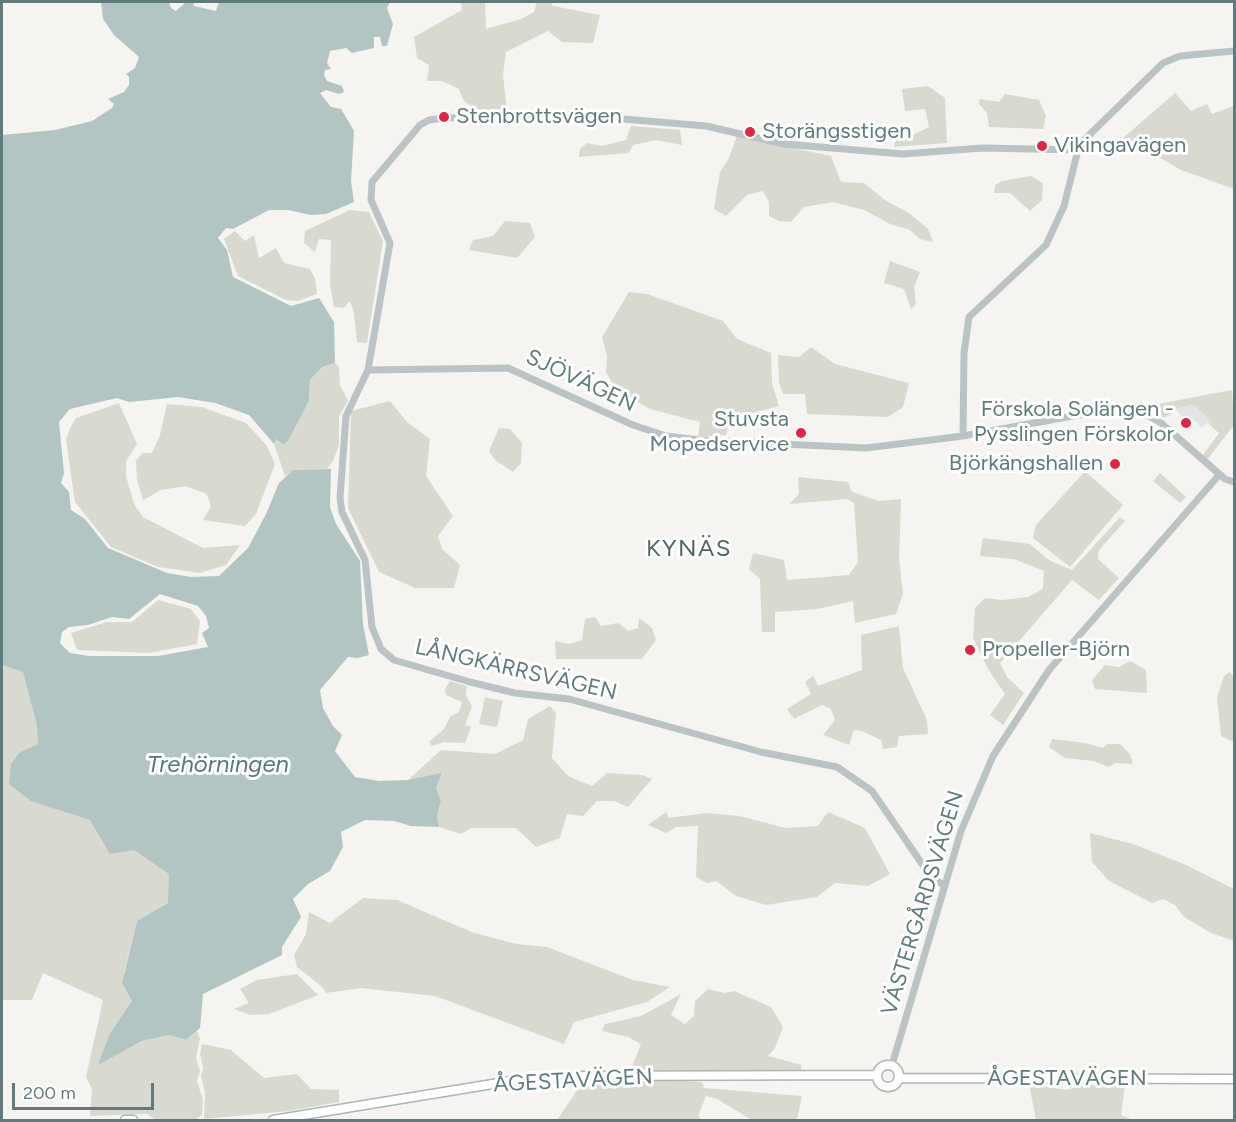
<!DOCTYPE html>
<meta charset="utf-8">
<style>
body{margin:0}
#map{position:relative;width:1236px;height:1122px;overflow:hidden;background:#f5f4f1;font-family:Figtree,sans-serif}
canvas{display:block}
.frame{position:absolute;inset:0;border:3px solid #607b7c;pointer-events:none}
.scale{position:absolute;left:12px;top:1083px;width:142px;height:27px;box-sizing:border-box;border:3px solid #607b7c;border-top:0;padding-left:8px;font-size:18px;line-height:21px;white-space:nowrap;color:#607b7c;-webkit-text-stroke:4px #fff;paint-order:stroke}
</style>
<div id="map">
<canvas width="1236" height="1122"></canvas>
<div class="frame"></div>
<div class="scale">200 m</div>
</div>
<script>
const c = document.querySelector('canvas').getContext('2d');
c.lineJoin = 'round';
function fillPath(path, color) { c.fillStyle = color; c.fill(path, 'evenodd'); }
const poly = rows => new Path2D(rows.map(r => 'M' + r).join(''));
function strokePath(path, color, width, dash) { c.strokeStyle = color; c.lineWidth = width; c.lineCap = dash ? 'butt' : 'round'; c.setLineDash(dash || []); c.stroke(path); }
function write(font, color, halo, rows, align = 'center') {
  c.font = font + ' Figtree,sans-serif'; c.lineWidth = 6; c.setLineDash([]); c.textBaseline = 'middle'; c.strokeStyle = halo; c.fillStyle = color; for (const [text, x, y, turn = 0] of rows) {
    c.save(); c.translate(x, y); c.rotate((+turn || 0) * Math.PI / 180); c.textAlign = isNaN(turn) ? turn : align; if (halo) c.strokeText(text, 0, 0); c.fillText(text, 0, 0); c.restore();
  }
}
fillPath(poly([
 [1213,393,1219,433,1207,423,1202,428,1191,418,1186,420,1176,410,1169,417,1150,410]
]), '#e3e4e3');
fillPath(poly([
 [461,2,485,2,486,29,521,19,534,12,537,2,551,2,553,6,600,15,593,43,562,42,548,31,506,52,503,75,507,111,480,112,464,101,458,88,441,81,427,81,429,65,417,58,414,37,462,10],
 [928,86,945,98,947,143,894,147,897,135,911,136,929,127,925,109,905,111,902,89],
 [1175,93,1191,111,1207,104,1212,114,1233,106,1234,108,1234,189,1181,170,1139,146,1134,153,1109,150],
 [1005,94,1039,100,1046,116,1043,129,989,127,987,113,979,104,980,99,999,102],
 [631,126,680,130,682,145,656,140,633,145,629,153,579,157,580,149,587,143,602,146,626,140],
 [737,136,831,156,841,182,864,183,885,200,909,213,928,229,933,242,920,239,910,230,890,224,864,210,833,202,804,207,791,222,779,221,769,216,769,202,763,191,747,195,726,216,714,209,720,172,728,160],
 [1031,176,1043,183,1042,200,1030,211,1010,193,994,193,995,185,1002,181],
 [350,210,369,212,383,241,367,343,357,342,354,313,350,301,344,308,334,307,330,284,331,240,319,239,315,252,304,243,305,231],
 [505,221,530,223,535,237,517,258,469,250,473,240,493,236],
 [235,231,245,241,254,235,259,258,276,248,284,263,310,269,315,278,317,294,298,301,286,300,238,276,224,239],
 [890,261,920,272,914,287,916,304,911,309,904,289,884,283],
 [629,292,647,294,723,321,737,339,771,353,772,383,779,406,730,419,726,435,698,437,700,422,650,409,617,391,606,372,607,356,602,337],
 [811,347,835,364,909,383,903,407,888,417,807,414,805,394,783,394,779,382,778,355,799,357],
 [335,363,339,367,340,385,348,401,339,416,339,445,333,461,327,469,294,470,285,476,274,444,276,439,288,441,309,401,310,380,322,367],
 [1232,390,1234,425,1206,461,1203,455,1219,433,1210,425,1212,422,1193,404,1173,409,1165,418,1142,407],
 [390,401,407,422,430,439,426,476,453,516,438,536,442,549,460,565,454,588,415,588,379,572,348,508,351,411],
 [119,403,137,444,126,461,126,476,134,504,143,517,203,548,240,545,226,565,200,573,158,567,111,547,75,502,66,440,70,428,76,418],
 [167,404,202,407,246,423,267,446,275,464,256,514,245,526,203,520,211,507,207,494,186,486,161,490,143,500,137,480,136,461,142,453,152,453,160,435],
 [499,428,510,429,522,443,521,463,513,472,495,460,489,451],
 [1085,471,1123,505,1070,567,1033,538,1036,525],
 [1160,473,1186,497,1180,503,1153,481],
 [798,477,848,482,852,492,879,501,901,499,899,558,903,594,896,614,855,623,853,601,817,609,775,612,775,632,762,632,760,579,749,569,753,553,784,560,787,580,849,575,858,562,854,503,847,499,789,504,799,494],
 [1120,517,1125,521,1099,550,1098,559,1119,578,1099,600,1072,580,1000,663,1007,677,1024,693,1003,725,990,715,1005,694,988,669,973,638,975,608,985,598,1002,600,1028,597,1043,589,1044,571,1014,559,980,556,983,538,1030,544,1049,560,1072,570],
 [158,600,191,609,200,621,197,644,149,653,77,650,71,633,107,622,132,622],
 [595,617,601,626,618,623,629,631,638,628,639,618,652,628,656,640,642,659,556,659,555,641,569,644,582,640,585,619],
 [899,626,903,668,927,720,928,734,899,736,897,747,883,749,881,740,862,731,854,730,849,745,823,735,835,720,831,709,822,705,794,719,787,709,811,694,805,682,813,676,818,686,862,670,861,635],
 [1130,661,1146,670,1147,693,1095,689,1092,680,1105,665,1119,667],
 [2,665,24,669,36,718,40,724,38,744,83,814,125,850,134,850,170,873,169,902,163,909,137,921,124,972,133,1002,109,1035,99,1064,142,1041,169,1035,186,1040,197,1031,200,1038,196,1058,200,1071,197,1081,203,1100,202,1115,195,1120,154,1119,147,1114,90,1116,92,1089,86,1077,103,1000,43,973,32,1000,2,1000],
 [1230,672,1234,677,1234,742,1221,736,1217,698,1224,676],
 [450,681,467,686,466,696,472,706,465,725,471,727,465,743,444,742,432,746,429,742,444,729,450,717,459,712,462,702,446,695,445,689],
 [485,697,503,701,497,727,479,724],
 [550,706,556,713,552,758,568,776,592,786,607,773,642,775,652,779,628,807,614,801,597,801,583,816,567,814,560,838,536,847,516,828,471,828,461,834,439,827,437,816,441,801,436,787,408,780,441,750,495,754,523,740,528,719],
 [1052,739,1085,743,1103,748,1107,744,1120,744,1130,754,1133,764,1116,763,1109,767,1093,761,1065,758,1049,747],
 [666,812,669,818,706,813,739,816,786,828,818,826,828,812,865,828,890,874,868,886,835,883,817,897,766,905,736,896,716,881,707,883,696,877,698,826,676,827,666,833,648,825],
 [1090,833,1133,844,1184,864,1234,889,1234,941,1211,933,1184,917,1175,905,1163,899,1152,903,1109,881,1092,862],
 [363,898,397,900,474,933,517,944,547,947,633,980,670,987,647,1002,574,1022,564,1044,435,996,361,988,326,993,322,987,297,967,294,955,306,934,309,912,330,923],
 [297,974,318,995,269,1014,250,1015,234,1009,249,1003,240,989,257,980],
 [708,989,725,993,734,991,771,1007,783,1027,775,1048,768,1056,801,1065,802,1073,644,1072,631,1069,641,1044,628,1037,602,1031,605,1024,641,1016,681,994,671,1015,685,1024,694,1016,695,1001],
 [202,1044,231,1050,264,1078,297,1074,311,1089,339,1090,339,1102,289,1111,204,1119,205,1092,201,1077,203,1067,200,1054],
 [668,1080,702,1082,704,1088,802,1096,797,1119,752,1120,717,1099,706,1096,698,1116,702,1120,557,1120,582,1083],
 [1029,1084,1066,1090,1084,1085,1125,1085,1121,1115,1133,1120,1036,1120]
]), '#d8dad0');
fillPath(poly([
 [101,2,169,2,171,8,176,11,186,2,193,2,194,6,216,11,219,2,390,2,387,8,393,24,387,46,382,46,380,37,374,37,374,48,352,53,346,48,330,51,327,63,331,69,325,70,324,75,327,81,342,86,344,92,339,94,326,90,320,93,331,107,341,109,354,131,351,181,354,202,326,214,311,215,288,210,269,210,233,229,226,228,218,238,227,250,233,277,291,306,319,298,334,322,335,363,322,367,310,380,309,401,288,441,283,444,276,439,274,444,249,415,215,403,178,397,129,402,117,398,70,409,59,422,64,473,61,483,69,492,71,510,85,519,108,548,167,573,191,577,219,576,248,548,266,514,279,483,293,470,331,469,330,507,336,524,360,561,363,624,369,655,358,658,348,657,320,690,323,708,333,726,342,735,335,751,355,777,379,781,408,780,442,773,436,787,441,801,437,816,439,827,411,826,394,821,365,820,341,832,343,847,330,871,308,884,293,899,301,917,282,947,282,955,203,994,200,1028,186,1040,169,1035,142,1041,98,1065,109,1035,132,1001,122,983,137,921,168,903,169,874,134,850,110,854,90,820,31,801,9,784,11,764,19,753,38,744,37,725,23,672,2,665,2,135,55,130,92,121,112,108,114,104,108,99,124,92,129,85,129,77,126,74,135,68,139,57,114,35,103,19],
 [160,594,198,606,206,616,209,628,202,633,208,647,158,656,89,656,70,653,60,643,62,632,69,627,88,625,112,617,129,619]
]), '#b3c5c3');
const major = poly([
 '877 1076a11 11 0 1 1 22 0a11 11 0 1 1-22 0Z',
 [899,1078,1234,1079],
 [125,1120,133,1120],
 [273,1120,511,1081,572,1076,877,1075]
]);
strokePath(major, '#adb6b6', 11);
strokePath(poly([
 [368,370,508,368,633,425,666,436,699,440,866,448,963,436,1100,411,1132,412,1147,415,1161,423,1225,479,1234,482],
 [963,436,964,353,969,317,1046,245,1064,206,1078,150],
 [945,886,931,877,872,791,837,767,761,752,569,699,515,693,470,682,394,660,381,649,372,627,365,560,342,512,340,498,346,416,368,370,390,243,371,200,372,182,420,125,429,120,443,118,576,115,706,126,784,144,903,154,982,148,1078,150,1085,139,1163,63,1180,56,1234,51],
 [892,1065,961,831,993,756,1049,670,1219,475]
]), '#bbc3c4', 7);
strokePath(major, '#fff', 8);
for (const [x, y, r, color] of [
 [444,117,6,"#e22542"],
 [750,132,6,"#e22542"],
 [1042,146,6,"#e22542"],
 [1186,423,6,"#e22542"],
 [801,433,6,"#e22542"],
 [1115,464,6,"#e22542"],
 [970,650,6,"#e22542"]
]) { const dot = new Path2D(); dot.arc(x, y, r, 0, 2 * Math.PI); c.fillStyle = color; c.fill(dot); strokePath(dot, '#fff', 2); }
write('22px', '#607b7c', '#fff', [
 ["Stenbrottsvägen",456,117],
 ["Storängsstigen",762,132],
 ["Vikingavägen",1054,146],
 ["Förskola Solängen -",1174,410,"right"],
 ["Pysslingen Förskolor",1174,435,"right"],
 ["Stuvsta",789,420,"right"],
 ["Mopedservice",789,445,"right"],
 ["Björkängshallen",1103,464,"right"],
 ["Propeller-Björn",982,650]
], 'left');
write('22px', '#607b7c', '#fff', [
 ["SJÖVÄGEN",581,381,25],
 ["LÅNGKÄRRSVÄGEN",516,670,13],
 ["VÄSTERGÅRDSVÄGEN",923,903,-73],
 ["ÅGESTAVÄGEN",1067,1079],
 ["ÅGESTAVÄGEN",573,1081,-3]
]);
c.letterSpacing = '1.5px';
write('24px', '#526668', '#fff', [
 ["KYNÄS",689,549]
]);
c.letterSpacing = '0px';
write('italic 24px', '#5a7875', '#fff', [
 ["Trehörningen",218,765]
]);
</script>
